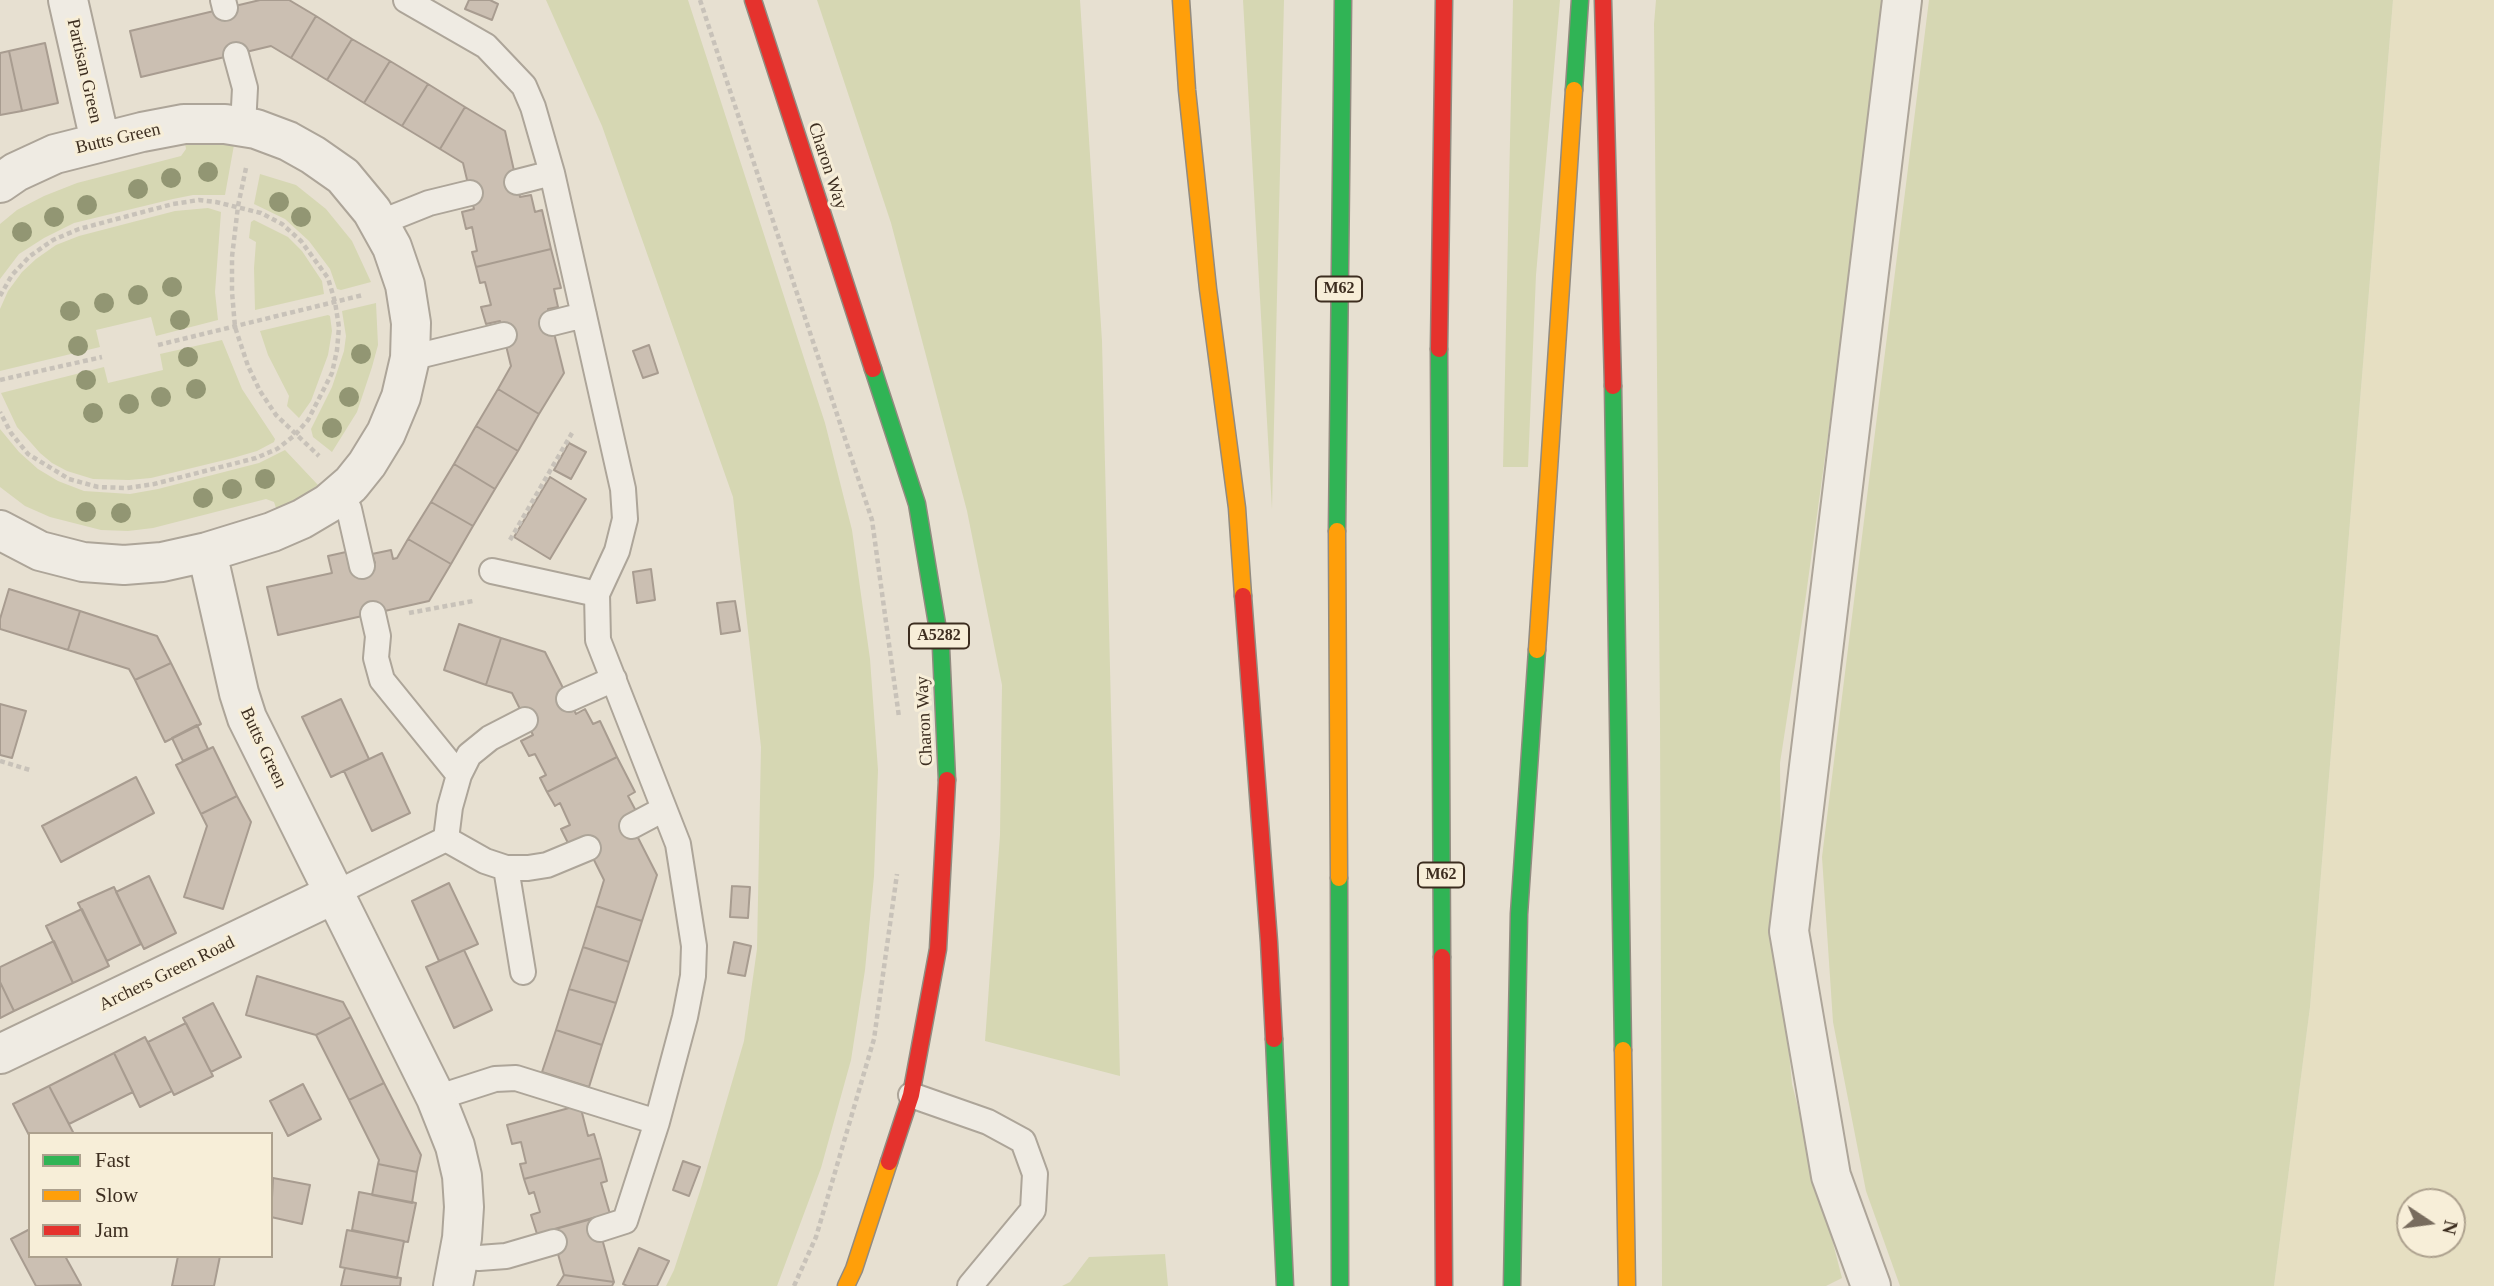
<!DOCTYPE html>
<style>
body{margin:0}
#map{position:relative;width:2494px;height:1286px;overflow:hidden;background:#e7e0d1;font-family:"Times New Roman",serif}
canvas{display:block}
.legend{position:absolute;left:28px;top:1132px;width:245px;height:126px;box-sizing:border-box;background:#f7eed8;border:2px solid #ada18e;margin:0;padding:9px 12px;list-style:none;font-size:21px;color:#3d2e20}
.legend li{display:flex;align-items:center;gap:14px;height:35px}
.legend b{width:35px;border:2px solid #ada18e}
.north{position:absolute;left:2396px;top:1188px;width:70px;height:70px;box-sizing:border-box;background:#f7eed8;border:2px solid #ada18e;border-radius:50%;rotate:103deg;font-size:19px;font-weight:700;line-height:28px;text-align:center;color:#3d2e20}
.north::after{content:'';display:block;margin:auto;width:24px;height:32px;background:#786c5e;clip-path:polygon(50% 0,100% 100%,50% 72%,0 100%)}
</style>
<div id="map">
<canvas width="2494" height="1286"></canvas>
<ul class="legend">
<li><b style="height:9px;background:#30b455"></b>Fast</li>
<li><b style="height:9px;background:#ff9f0a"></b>Slow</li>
<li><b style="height:9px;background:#e5322d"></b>Jam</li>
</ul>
<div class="north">N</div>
</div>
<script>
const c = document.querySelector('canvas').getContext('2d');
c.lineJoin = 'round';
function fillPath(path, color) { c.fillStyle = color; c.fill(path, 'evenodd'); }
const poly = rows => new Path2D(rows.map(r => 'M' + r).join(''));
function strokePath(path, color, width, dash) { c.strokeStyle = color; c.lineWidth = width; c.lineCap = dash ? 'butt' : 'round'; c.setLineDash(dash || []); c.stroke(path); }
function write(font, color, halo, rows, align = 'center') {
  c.font = font + ' "Times New Roman",serif'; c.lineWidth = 6; c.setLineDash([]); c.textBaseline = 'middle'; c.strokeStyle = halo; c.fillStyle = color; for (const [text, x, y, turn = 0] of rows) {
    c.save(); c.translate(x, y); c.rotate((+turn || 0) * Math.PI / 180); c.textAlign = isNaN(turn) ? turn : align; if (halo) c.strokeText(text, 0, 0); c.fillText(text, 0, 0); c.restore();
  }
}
fillPath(poly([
 [2393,0,2494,0,2494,1286,2274,1286,2310,1007],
 [2410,1202,2452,1202,2452,1244,2410,1244]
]), '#e6dfc2');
fillPath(poly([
 [546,0,688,0,825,423,852,530,870,659,878,770,874,876,865,970,851,1060,821,1168,777,1286,666,1286,674,1270,702,1185,744,1041,757,949,761,747,733,497,602,126],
 [817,0,1080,0,1102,341,1120,1076,985,1041,1000,835,1002,685,967,511,891,223],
 [1243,0,1284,0,1272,509],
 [1513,0,1560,0,1536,275,1528,467,1503,467],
 [1656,0,1888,0,1806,595,1780,763,1782,979,1792,1084,1842,1278,1826,1286,1662,1286,1660,720,1654,24],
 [1929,0,2393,0,2310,1007,2274,1286,1900,1286,1866,1191,1833,1022,1822,857],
 [185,143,218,143,234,145,225,195,193,195,173,199,74,223,44,238,19,254,0,279,0,224,17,210,44,196,77,183,181,156,186,149],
 [260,174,296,185,326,209,352,241,371,282,341,290,337,289,330,269,309,241,285,219,254,204],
 [208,208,221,212,215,292,218,320,156,336,151,317,96,330,100,347,0,371,0,309,8,291,22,272,36,259,56,245,79,236,175,211],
 [254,220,288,237,302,251,322,281,324,294,255,310,254,268,256,242,249,238,251,222],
 [376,303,378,345,372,367,357,412,332,452,313,437,311,429,332,387,344,351,346,336,342,311],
 [328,315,330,316,332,331,328,355,311,401,299,418,287,406,289,396,268,355,260,331],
 [222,340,242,389,275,439,274,442,257,451,233,458,151,478,129,480,93,479,67,471,52,463,40,453,17,427,1,393,104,367,108,383,163,370,160,354],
 [0,429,19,452,38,469,58,481,84,491,130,494,158,489,259,463,285,450,318,485,294,502,276,508,274,502,266,499,153,528,128,531,101,530,50,517,25,506,0,487],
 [1165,1254,1168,1286,1062,1286,1070,1282,1089,1257]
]), '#d6d7b3');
const building = poly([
 [260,0,289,0,316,16,291,58,271,46,141,77,130,31,260,0],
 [469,0,490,0,498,4,492,20,465,9,469,0],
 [316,16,352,39,327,80,291,58,316,16],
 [352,39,390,61,364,103,327,80,352,39],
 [45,43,58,103,22,111,9,51,45,43],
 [9,51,22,111,0,115,0,53,9,51],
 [390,61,428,84,402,126,364,103,390,61],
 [428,84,465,107,440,149,402,126,428,84],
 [465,107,505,131,520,197,531,195,535,212,542,210,551,249,476,267,472,252,477,251,472,227,466,229,462,212,474,209,463,163,440,149,465,107],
 [551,249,561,288,554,289,558,307,548,309,564,373,539,414,498,389,511,366,500,321,486,324,481,307,491,305,485,282,480,283,476,267,551,249],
 [649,345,658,373,643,378,633,351,649,345],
 [498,389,539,414,518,451,476,426,498,389],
 [476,426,518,451,495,489,454,464,476,426],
 [569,443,586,452,571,479,554,470,569,443],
 [454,464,495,489,473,526,431,502,454,464],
 [550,477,586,499,550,559,514,537,550,477],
 [431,502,473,526,451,564,408,539,431,502],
 [408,539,451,564,429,601,278,635,267,587,332,573,328,556,346,552,350,569,375,563,372,554,391,550,393,559,397,558,408,539],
 [651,569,655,600,637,603,633,572,651,569],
 [9,589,80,611,68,650,0,629,0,619,9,589],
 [735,601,740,631,721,634,717,603,735,601],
 [80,611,157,636,171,663,135,680,129,669,68,650,80,611],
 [459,624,501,638,486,685,444,670,459,624],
 [501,638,545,652,576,714,585,709,593,724,600,721,617,757,547,792,540,778,546,775,535,754,529,756,521,741,533,735,512,693,486,685,501,638],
 [171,663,201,724,165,742,135,680,171,663],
 [341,699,369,759,331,777,302,717,341,699],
 [0,704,26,711,12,758,0,755,0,704],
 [197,725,208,749,183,761,172,738,197,725],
 [213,747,237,796,201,814,176,765,213,747],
 [382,753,410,813,372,831,344,771,382,753],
 [617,757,635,792,628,796,636,811,632,826,657,875,642,921,596,906,604,880,583,838,569,845,561,829,570,825,560,803,555,806,547,792,617,757],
 [136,777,154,813,61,862,42,826,136,777],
 [237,796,251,822,223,909,184,897,207,826,201,814,237,796],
 [149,876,176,933,144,949,116,892,149,876],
 [449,883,478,944,439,961,412,901,449,883],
 [732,886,750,887,748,918,730,917,732,886],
 [114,887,141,944,107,961,78,903,114,887],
 [596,906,642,921,629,962,583,947,596,906],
 [82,909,109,966,73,983,46,926,82,909],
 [54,941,73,983,14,1011,0,982,0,967,54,941],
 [734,942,751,946,745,976,728,973,734,942],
 [583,947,629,962,616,1003,569,989,583,947],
 [464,950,492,1010,454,1028,426,967,464,950],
 [257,976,343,1002,351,1017,316,1035,246,1015,257,976],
 [0,982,14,1011,0,1018,0,982],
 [569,989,616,1003,602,1045,556,1030,569,989],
 [213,1003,241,1057,211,1072,183,1018,213,1003],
 [351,1017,384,1083,349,1100,316,1035,351,1017],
 [186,1023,213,1076,174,1095,148,1042,186,1023],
 [556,1030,602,1045,589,1087,542,1072,556,1030],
 [145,1037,172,1091,140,1107,114,1053,145,1037],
 [114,1053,133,1092,69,1124,49,1086,114,1053],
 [384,1083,421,1155,417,1172,378,1164,379,1160,349,1100,384,1083],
 [303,1084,321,1119,288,1136,270,1101,303,1084],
 [49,1086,74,1134,30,1134,30,1137,13,1104,49,1086],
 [580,1105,588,1136,594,1134,601,1158,524,1179,520,1164,526,1163,521,1142,512,1144,507,1125,580,1105],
 [601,1158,607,1181,601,1183,610,1214,537,1234,531,1215,540,1212,534,1192,529,1194,524,1179,601,1158],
 [683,1161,700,1167,689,1196,673,1190,683,1161],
 [378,1164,417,1172,412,1203,372,1195,378,1164],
 [273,1178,310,1185,302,1224,271,1217,273,1178],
 [359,1192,416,1203,408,1242,352,1230,359,1192],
 [596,1217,614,1282,564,1275,551,1230,596,1217],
 [30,1229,30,1256,65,1256,81,1285,36,1286,11,1239,30,1229],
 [347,1230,404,1241,397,1278,340,1267,347,1230],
 [639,1248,669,1261,657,1286,627,1286,623,1284,639,1248],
 [178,1256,220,1256,214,1286,172,1286,178,1256],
 [345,1268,401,1278,400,1286,341,1286,345,1268],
 [564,1275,614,1282,612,1286,557,1286,564,1275]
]);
fillPath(building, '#cbbfb2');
strokePath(building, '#a89c90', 2);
const lane = poly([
 [223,0,225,8],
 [406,0,486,46,524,86,533,107,552,173,623,489,625,519,617,551,597,594,598,640,678,844,694,946,693,976,685,1017,657,1122,625,1221,600,1229],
 [236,55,245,88,243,126],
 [517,182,552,173],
 [379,223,429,203,470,193],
 [552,323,584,315],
 [410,358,504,335],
 [340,494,349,509,362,566],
 [492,571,597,594],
 [373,614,378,636,376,658,382,680,459,775],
 [569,699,614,679],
 [632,826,664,809],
 [446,839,485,861,506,868,528,868,547,865,588,848],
 [506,868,523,972],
 [334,894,446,839,450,807,459,775,469,755,490,738,525,720],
 [911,1095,988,1122,1023,1141,1035,1174,1033,1210,970,1286],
 [436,1098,495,1079,516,1078,657,1122],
 [460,1256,479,1258,506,1256,554,1242]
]);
const street = poly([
 [68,0,100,141],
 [0,183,16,172,55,154,142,132,184,124,225,124,256,129,288,141,313,155,343,176,372,211,392,247,405,285,411,323,410,358,401,397,386,433,367,464,351,484,329,503,302,519,272,532,207,552,162,562,124,565,83,562,40,551,0,530],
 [207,552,239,693,247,718,436,1098,455,1146,462,1176,464,1207,462,1238,453,1286],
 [0,1054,334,894],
 [1871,1286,1831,1176,1789,931,1902,0]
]);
const fast = poly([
 [1574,90,1580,0],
 [1439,349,1442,957],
 [873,369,917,504,941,648,947,780],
 [1613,386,1623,1050],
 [1337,531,1343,0],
 [1339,878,1340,1286],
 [1274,1039,1285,1286],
 [1512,1286,1519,914,1537,650]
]);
const slow = poly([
 [1181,0,1187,90,1208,289,1237,508,1243,596],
 [1337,531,1339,878],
 [1537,650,1574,90],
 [1623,1050,1627,1286],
 [846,1286,854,1269,889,1162]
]);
const jam = poly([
 [753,0,873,369],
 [1603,0,1613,386],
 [1439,349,1444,0],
 [1243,596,1269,942,1274,1039],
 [1442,957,1444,1286],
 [889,1162,911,1095,938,949,947,780]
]);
strokePath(lane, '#ada599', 28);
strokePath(street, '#ada599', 42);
strokePath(fast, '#928b80', 19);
strokePath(slow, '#928b80', 19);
strokePath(jam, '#928b80', 19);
strokePath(poly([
 [700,0,872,520,899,717],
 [246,168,238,206,232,257,232,292,235,327,248,366,260,391,276,415,319,456],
 [0,296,12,275,30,256,53,240,79,229,173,204,199,200,216,202,261,213,282,224,301,241,328,278,335,302,339,327,337,350,332,373,308,420,295,435,277,449,256,458,154,484,127,488,98,487,69,479,28,454,11,433,0,412],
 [158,345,363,295],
 [0,380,102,357],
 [510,540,572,433],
 [409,613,473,601],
 [0,761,30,770],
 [794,1286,816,1237,874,1039,897,874]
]), '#c8c2b9', 4.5, [5, 3.5]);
strokePath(lane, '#efebe3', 24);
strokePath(street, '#efebe3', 38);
strokePath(fast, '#30b455', 16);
strokePath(slow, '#ff9f0a', 16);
strokePath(jam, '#e5322d', 16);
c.fillStyle = '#929673';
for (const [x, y] of [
 [208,172],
 [171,178],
 [138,189],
 [279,202],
 [87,205],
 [54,217],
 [301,217],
 [22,232],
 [172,287],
 [138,295],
 [104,303],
 [70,311],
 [180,320],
 [78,346],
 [361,354],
 [188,357],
 [86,380],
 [196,389],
 [161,397],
 [349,397],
 [129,404],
 [93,413],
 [332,428],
 [265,479],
 [232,489],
 [203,498],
 [86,512],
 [121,513]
]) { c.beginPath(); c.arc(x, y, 10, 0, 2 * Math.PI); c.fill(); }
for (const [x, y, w] of [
 [1339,289,46],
 [939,636,60],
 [1441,875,46]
]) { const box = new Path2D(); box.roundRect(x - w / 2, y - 12.5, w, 25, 5); c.fillStyle = '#f7eed8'; c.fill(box); strokePath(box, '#3d2e20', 2); }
write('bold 16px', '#3d2e20', null, [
 ["M62",1339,289],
 ["A5282",939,636],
 ["M62",1441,875]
]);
write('18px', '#3d2e20', '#f7eed8', [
 ["Partisan Green",84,71,77],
 ["Butts Green",118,139,-13],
 ["Charon Way",827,166,72],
 ["Charon Way",925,721,-93],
 ["Butts Green",263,748,65],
 ["Archers Green Road",167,974,-26]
]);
</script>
